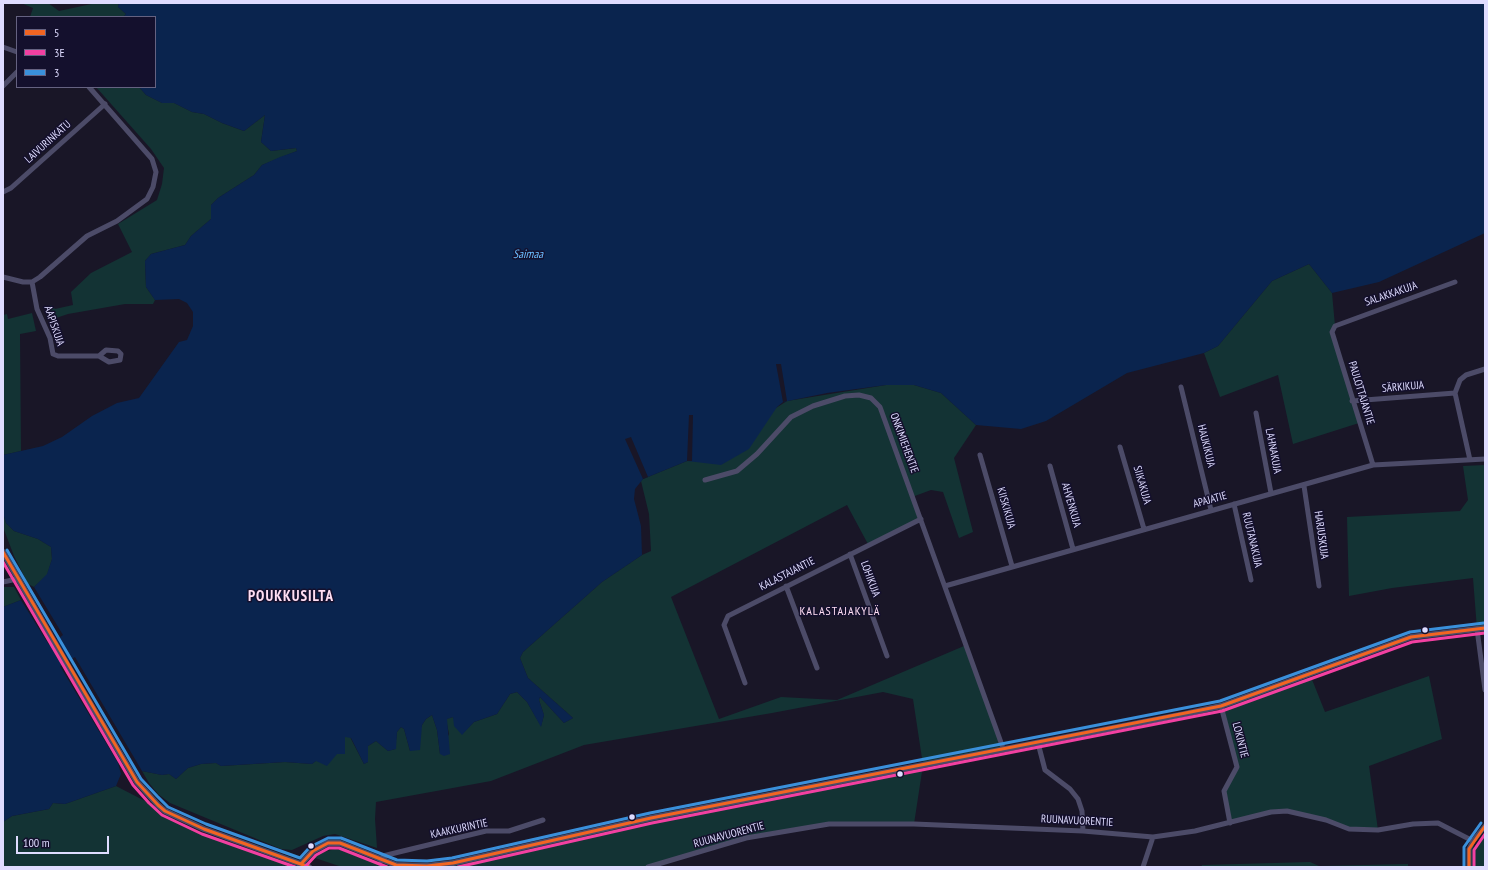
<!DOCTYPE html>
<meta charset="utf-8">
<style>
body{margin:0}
#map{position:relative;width:1488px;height:870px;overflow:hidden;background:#191627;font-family:"PT Sans Narrow",sans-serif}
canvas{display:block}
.frame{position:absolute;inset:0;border:4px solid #dfdcff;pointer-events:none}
.legend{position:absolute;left:16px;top:16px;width:140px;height:72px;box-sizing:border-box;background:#14102d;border:1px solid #656281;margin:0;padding:5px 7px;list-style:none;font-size:12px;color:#dfdcff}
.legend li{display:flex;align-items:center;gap:8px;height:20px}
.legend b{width:20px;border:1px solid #656281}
.scale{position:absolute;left:16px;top:836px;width:93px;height:18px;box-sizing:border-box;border:2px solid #dfdcff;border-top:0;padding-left:5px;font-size:12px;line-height:14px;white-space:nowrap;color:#dfdcff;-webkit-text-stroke:3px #14102d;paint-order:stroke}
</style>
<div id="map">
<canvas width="1488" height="870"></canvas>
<div class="frame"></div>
<ul class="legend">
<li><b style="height:5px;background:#f26522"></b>5</li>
<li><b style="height:5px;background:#f240a1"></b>3E</li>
<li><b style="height:5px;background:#3a90db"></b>3</li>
</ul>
<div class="scale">100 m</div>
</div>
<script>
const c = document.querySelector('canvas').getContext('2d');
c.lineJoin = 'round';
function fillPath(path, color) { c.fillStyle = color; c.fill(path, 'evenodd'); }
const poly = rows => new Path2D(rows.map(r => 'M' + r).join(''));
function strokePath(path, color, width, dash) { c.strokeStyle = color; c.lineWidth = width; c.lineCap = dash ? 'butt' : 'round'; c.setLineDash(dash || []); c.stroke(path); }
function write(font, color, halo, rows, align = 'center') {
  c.font = font + ' "PT Sans Narrow",sans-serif'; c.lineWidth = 3; c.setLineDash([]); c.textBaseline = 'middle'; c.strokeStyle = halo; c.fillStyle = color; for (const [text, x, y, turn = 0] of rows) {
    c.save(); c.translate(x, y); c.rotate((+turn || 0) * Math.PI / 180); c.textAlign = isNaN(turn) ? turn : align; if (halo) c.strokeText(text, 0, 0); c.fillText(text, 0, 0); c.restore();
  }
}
fillPath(poly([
 [21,3,48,3,59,11,96,3,119,3,118,7,126,14,123,17,30,17,33,8],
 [96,87,139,87,146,95,162,103,174,103,192,112,204,114,222,123,244,131,265,115,261,142,271,151,296,148,297,151,262,165,254,175,218,198,211,205,211,219,191,236,185,245,151,254,145,261,146,287,155,300,153,304,125,304,68,314,56,318,46,308,51,305,55,309,73,305,71,292,91,273,132,252,118,224,157,200,162,184,164,168,151,149],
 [1309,264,1332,293,1335,326,1332,332,1359,423,1293,444,1278,375,1220,397,1204,353,1218,346,1272,281],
 [32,313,36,331,20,334,21,451,3,455,3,315,7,314,8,319],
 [886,385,914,385,941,393,976,425,954,458,973,532,959,538,943,492,931,490,912,497,921,519,869,546,847,505,671,597,719,719,781,697,837,700,964,646,1003,748,923,765,914,824,829,824,746,838,648,867,421,867,651,818,923,765,913,699,883,692,772,713,584,745,491,781,376,802,375,819,377,848,335,834,323,836,292,850,281,849,170,803,158,794,149,783,142,771,162,775,169,774,176,779,188,768,201,764,216,763,221,766,285,762,312,764,345,737,350,737,364,764,368,762,368,746,376,741,388,751,395,749,397,732,401,727,404,729,410,751,422,725,426,719,432,715,437,730,440,754,449,734,446,719,453,717,462,734,474,722,497,714,510,694,517,692,527,702,541,726,544,715,539,700,540,697,564,723,573,718,528,678,520,658,523,652,602,582,642,555,651,551,649,514,641,481,643,479,687,461,692,461,787,401],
 [1485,465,1485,628,1477,629,1473,578,1392,588,1349,596,1347,517,1460,511,1468,500,1463,466],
 [3,513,6,523,14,531,38,539,51,547,52,559,47,575,34,587,28,584,14,556,3,527],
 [3,587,14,587,21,600,3,607],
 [1429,676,1442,739,1369,766,1378,830,1349,829,1287,811,1230,823,1224,791,1237,767,1224,707,1311,677,1325,712],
 [116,786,145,801,162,815,202,835,295,867,3,867,3,822,12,816,49,809,53,803,65,804],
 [1485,836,1485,867,1469,867,1468,858,1473,841,1474,849],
 [335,849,341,850,370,861,393,867,342,867,315,858,316,854],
 [1310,862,1319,866,1408,864,1408,866,1201,867,1202,865]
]), '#133334');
fillPath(poly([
 [119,3,1485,3,1485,233,1379,282,1332,293,1309,264,1272,281,1218,346,1204,353,1127,373,1046,421,1021,429,976,425,941,393,914,385,886,385,827,393,783,402,777,407,749,449,721,465,687,461,643,479,635,489,634,499,641,526,642,555,602,582,523,652,520,658,528,678,573,718,564,723,540,697,539,700,544,715,541,727,527,702,517,692,510,694,497,714,474,722,462,735,454,726,453,717,447,719,450,754,444,756,440,754,437,730,432,715,426,719,422,725,420,750,410,751,404,729,401,727,397,732,396,749,388,751,376,741,368,746,368,762,364,764,351,738,345,737,345,754,337,754,327,766,316,761,312,764,285,762,221,766,216,763,201,764,188,768,176,779,169,774,162,775,142,771,75,657,60,666,118,763,121,774,116,786,65,804,53,803,49,809,12,816,3,822,3,607,21,600,49,645,63,635,34,587,47,574,52,559,51,547,38,539,14,531,6,523,3,513,3,455,43,446,62,437,92,416,117,403,139,398,179,342,187,340,193,326,193,312,187,303,179,299,155,300,146,287,145,261,151,254,185,245,191,236,211,219,211,205,218,198,254,175,262,165,280,157,297,151,296,148,271,151,261,142,265,115,244,131,222,123,204,114,192,112,174,103,162,103,146,95,139,87,155,87,155,17,123,17,126,14,118,7]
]), '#0a244e');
fillPath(poly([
 [776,364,781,364,787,401,783,402],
 [689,415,693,415,692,461,687,461],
 [631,437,648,477,643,479,625,439]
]), '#191627');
strokePath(poly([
 [3,47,17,52],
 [3,86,17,72],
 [3,192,11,188,105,104],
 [3,277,23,282,32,282,40,277,87,236,117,221,147,199,153,187,156,172,152,159,89,87],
 [32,282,37,309,50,338,53,354,58,356,99,356,109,362,120,360,121,354,118,351,106,350,99,356],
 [1181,387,1211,510],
 [1352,401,1455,393],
 [1256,413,1271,493],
 [1120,447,1144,529],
 [980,455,1012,566],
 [1470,460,1455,393,1460,380,1466,375,1485,369],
 [1373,465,1332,332,1335,326,1455,282],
 [1050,466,1073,549],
 [705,480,737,471,757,454,791,417,813,406,845,396,859,395,871,398,880,407,1003,748],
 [1304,486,1319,586],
 [1234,504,1251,580],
 [850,554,887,656],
 [3,582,17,579],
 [786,586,817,668],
 [945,586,1373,465,1485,459],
 [1477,629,1485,690],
 [745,683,724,625,728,616,921,519],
 [1221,706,1237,767,1224,791,1230,823],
 [1038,743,1045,770,1070,789,1078,799,1082,811,1083,831],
 [381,861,383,856,399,852,486,831,509,831,543,820],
 [648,867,746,838,829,824,914,824,1083,831,1153,837,1195,831,1271,812,1287,811,1326,820,1349,829,1378,830,1413,824,1438,823,1473,841],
 [1143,867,1153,837],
 [1469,867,1469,849,1473,841,1485,826]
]), '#4c4b68', 5);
strokePath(poly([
 [3,552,67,664,137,782,158,805,165,811,204,829,309,867],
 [301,864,313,851,328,843,340,843,396,865,427,866,453,863,651,818,1185,714,1221,706,1411,637,1485,628]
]), '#4c4b68', 6);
strokePath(poly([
 [3,552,137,782,158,805,165,811,204,829,309,867],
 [301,864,313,851,328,843,340,843,396,865,427,866,453,863,651,818,1221,706,1411,637,1485,628],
 [1469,867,1469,849,1485,826]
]), '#f26522', 3);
strokePath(poly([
 [3,562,133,785,149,803,162,815,202,834,295,867],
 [305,867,316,855,329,848,339,848,387,867],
 [458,867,652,823,1222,711,1412,642,1485,633],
 [1474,867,1474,850,1485,834]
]), '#f240a1', 3);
strokePath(poly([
 [7,550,141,779,157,796,168,807,206,824,300,858,310,847,328,838,341,838,397,860,427,861,452,858,650,813,1220,701,1410,632,1484,623],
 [1464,867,1464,847,1481,823]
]), '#3a90db', 3);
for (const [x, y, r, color] of [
 [1425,630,3.5,"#dfdcff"],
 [900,774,3.5,"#dfdcff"],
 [632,817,3.5,"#dfdcff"],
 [311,846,3.5,"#dfdcff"]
]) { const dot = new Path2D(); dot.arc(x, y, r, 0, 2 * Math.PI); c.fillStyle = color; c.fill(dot); strokePath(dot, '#14102d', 1.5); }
write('11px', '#dfdcff', '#14102d', [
 ["LAIVURINKATU",48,142,-42],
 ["SALAKKAKUJA",1391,294,-19],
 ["AAPISKUJA",54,326,71],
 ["SÄRKIKUJA",1403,387,-5],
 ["PAULOTTAJANTIE",1361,393,73],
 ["ONKIMIEHENTIE",904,443,70],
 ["HAUKIKUJA",1206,446,76],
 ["LAHNAKUJA",1273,451,79],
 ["SIIKAKUJA",1142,485,74],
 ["APAJATIE",1210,500,-15],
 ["AHVENKUJA",1071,505,74],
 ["KIISKIKUJA",1006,508,74],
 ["HARJUSKUJA",1321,535,82],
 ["RUUTANAKUJA",1252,540,77],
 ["KALASTAJANTIE",787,574,-27],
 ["LOHIKUJA",870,579,70],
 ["LOKINTIE",1240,740,76],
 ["RUUNAVUORENTIE",1077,821,3],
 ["KAAKKURINTIE",459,829,-12],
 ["RUUNAVUORENTIE",729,835,-15]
]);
write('italic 12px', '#6abcff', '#14102d', [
 ["Saimaa",528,255]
]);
c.letterSpacing = '1px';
write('12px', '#ffdef3', '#14102d', [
 ["KALASTAJAKYLÄ",840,612]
]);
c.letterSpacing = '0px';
c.letterSpacing = '1px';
write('bold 15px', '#ffdef3', '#14102d', [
 ["POUKKUSILTA",291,597]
]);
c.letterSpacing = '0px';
</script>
